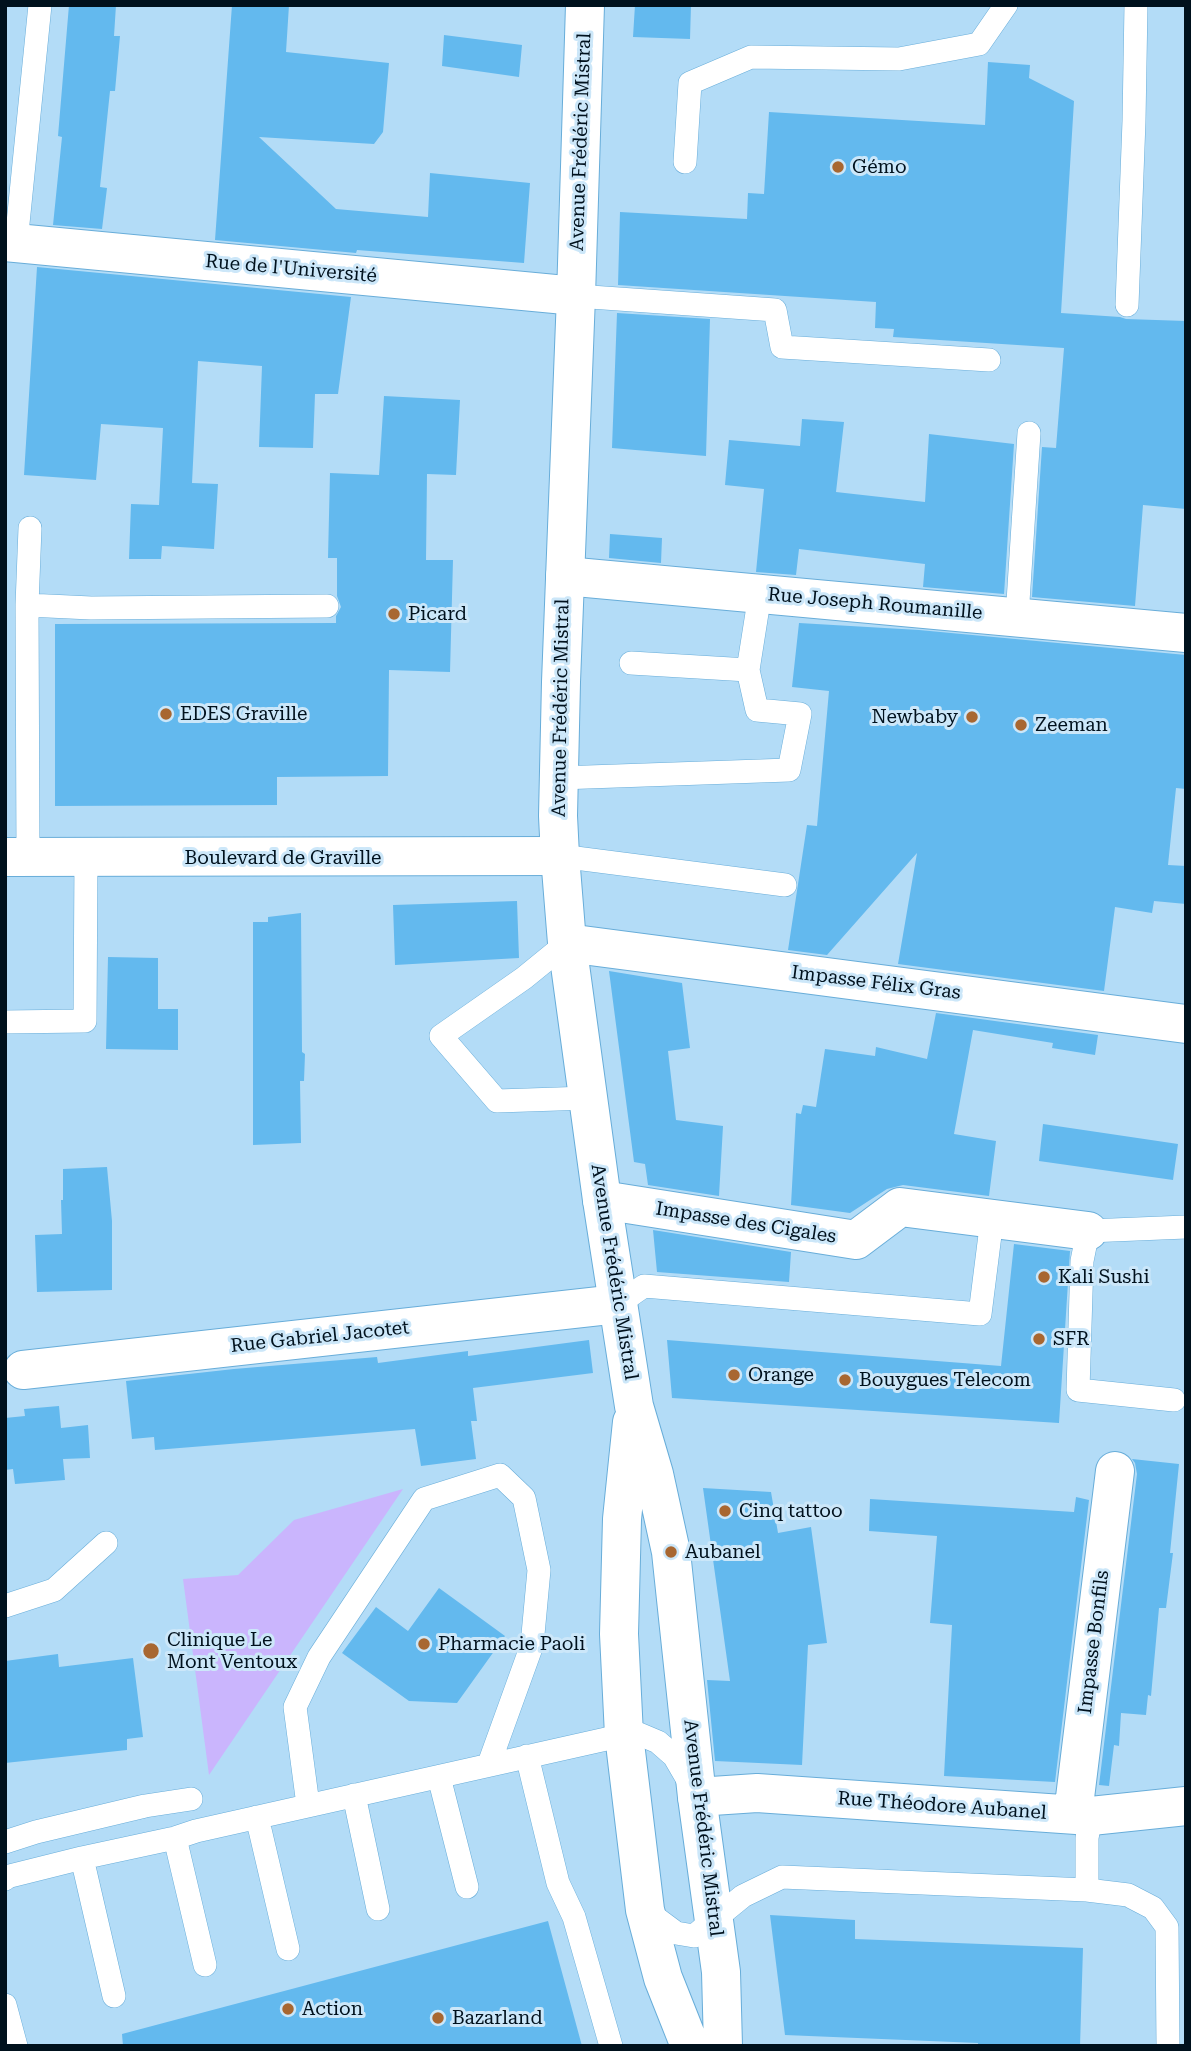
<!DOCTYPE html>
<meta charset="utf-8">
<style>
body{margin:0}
#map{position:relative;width:1191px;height:2051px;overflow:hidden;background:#b3dcf7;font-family:"Roboto Serif",serif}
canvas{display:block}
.frame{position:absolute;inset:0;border:7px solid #00111d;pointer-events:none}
</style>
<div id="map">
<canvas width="1191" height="2051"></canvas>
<div class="frame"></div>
</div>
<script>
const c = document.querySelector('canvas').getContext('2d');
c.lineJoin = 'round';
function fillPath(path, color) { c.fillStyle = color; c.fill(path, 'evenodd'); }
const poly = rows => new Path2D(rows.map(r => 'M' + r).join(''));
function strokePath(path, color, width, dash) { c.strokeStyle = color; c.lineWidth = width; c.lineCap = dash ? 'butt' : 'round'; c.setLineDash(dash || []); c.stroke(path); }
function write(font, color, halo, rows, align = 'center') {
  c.font = font + ' "Roboto Serif",serif'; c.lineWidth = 6; c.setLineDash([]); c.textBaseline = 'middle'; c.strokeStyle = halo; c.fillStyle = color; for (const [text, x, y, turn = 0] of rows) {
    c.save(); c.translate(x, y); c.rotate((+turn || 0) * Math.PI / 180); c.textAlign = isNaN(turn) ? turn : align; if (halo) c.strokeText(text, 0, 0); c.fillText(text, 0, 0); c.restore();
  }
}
fillPath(poly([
 [403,1489,209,1775,183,1579,238,1575,294,1520]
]), '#cab5fd');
fillPath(poly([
 [69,5,116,5,114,36,120,36,115,91,110,91,100,187,107,188,102,229,53,225,62,137,58,136],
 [232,5,289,5,286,52,389,63,383,132,374,144,259,137,336,209,428,217,430,173,530,183,524,263,357,250,356,253,215,240],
 [635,5,691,5,690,39,633,37],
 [444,35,522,45,519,77,442,66],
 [988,62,1030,65,1029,78,1074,101,1061,313,1120,317,1126,319,1186,321,1186,509,1143,505,1135,606,1032,597,1042,447,1056,448,1064,348,893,337,894,329,875,328,876,302,618,285,620,212,747,219,748,193,764,194,769,112,985,125],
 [37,267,351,297,338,394,315,394,313,448,259,447,262,366,198,361,192,483,218,484,214,549,162,546,161,559,129,559,131,504,159,505,163,428,101,424,96,480,24,475],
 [617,313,710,319,706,456,612,448],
 [384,396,460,400,456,475,427,474,426,560,453,560,450,672,389,670,388,776,277,777,277,805,55,806,55,624,336,623,336,616,341,607,337,596,337,558,328,558,330,473,379,475],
 [802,419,844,422,836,492,925,502,929,434,1014,444,1004,594,923,587,925,564,799,549,796,575,756,572,764,489,725,485,729,440,800,446],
 [610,534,662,538,661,563,609,558],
 [799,623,919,630,1186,655,1186,789,1176,788,1168,865,1186,866,1186,904,1154,901,1152,913,1115,907,1104,991,898,964,917,853,827,955,788,950,807,825,817,826,829,691,792,687],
 [517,901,519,958,395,965,393,905],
 [301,913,302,1052,305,1054,304,1081,300,1081,301,1143,253,1145,253,922,268,922,268,917],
 [108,957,158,958,158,1009,178,1009,178,1050,106,1049],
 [609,971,682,983,690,1048,668,1051,676,1120,723,1126,719,1196,648,1185,645,1164,634,1162],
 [936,1013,1098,1035,1095,1055,1052,1048,1053,1043,973,1030,954,1134,996,1141,989,1196,903,1185,887,1189,850,1213,791,1205,796,1113,801,1114,803,1105,816,1107,825,1049,875,1056,876,1047,927,1059],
 [1043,1124,1178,1144,1173,1180,1039,1161],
 [107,1167,112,1221,112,1290,37,1292,35,1235,62,1234,61,1200,63,1200,63,1169],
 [653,1230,791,1252,789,1282,657,1272],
 [1014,1244,1070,1251,1059,1423,672,1398,667,1340,1001,1366],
 [589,1340,593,1373,473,1388,477,1421,471,1421,476,1459,421,1466,415,1429,155,1450,154,1437,132,1439,126,1381,234,1369,377,1357,378,1363,468,1351,468,1356],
 [59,1406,61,1428,88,1425,90,1458,63,1459,65,1480,15,1484,13,1469,5,1470,5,1418,25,1416,24,1409],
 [1132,1459,1179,1464,1170,1553,1173,1553,1166,1608,1159,1608,1151,1696,1148,1695,1146,1715,1121,1713,1119,1746,1114,1745,1109,1786,1099,1785,1137,1474,1135,1463],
 [703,1488,771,1492,778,1533,811,1527,827,1643,808,1645,802,1765,715,1761,707,1680,730,1681],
 [1076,1497,1089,1500,1055,1782,944,1776,952,1625,930,1623,937,1536,869,1531,870,1499,1074,1512],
 [439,1588,505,1636,457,1703,409,1701,342,1653,376,1607,408,1631],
 [58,1654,59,1667,133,1658,143,1737,127,1739,127,1750,5,1763,5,1661],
 [770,1915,855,1920,855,1939,1083,1948,1080,2046,978,2046,978,2043,785,2035],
 [548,1921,582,2046,123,2046,122,2034]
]), '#63b9ee');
const lane = poly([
 [685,162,690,83,751,57,899,59,979,44,1006,5],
 [16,243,40,5],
 [576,296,775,310,782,347,989,360],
 [1127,305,1134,121,1136,5],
 [27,605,91,608,327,606],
 [1017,617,1029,433],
 [631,663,748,670,760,594],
 [559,778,789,770,800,714,757,710,748,670],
 [560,856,785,885],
 [28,857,27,605,30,528],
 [567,943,524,978,441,1036,497,1101,588,1098],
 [5,1022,85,1021,86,858],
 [618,1304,644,1286,980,1314,992,1219],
 [1174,1400,1078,1390,1082,1261,1088,1231,1186,1227],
 [5,1606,54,1590,106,1543],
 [527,1756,558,1883,574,1917,611,2046],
 [439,1777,467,1887],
 [354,1795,378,1909],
 [308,1805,295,1707,319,1657,424,1499,500,1475,524,1498,539,1570,532,1645,489,1764],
 [257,1817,288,1949],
 [175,1838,205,1965],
 [5,1842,36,1832,145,1806,191,1799],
 [82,1858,114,1996],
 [5,1879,6,1877,82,1858,175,1838,196,1831,624,1735,639,1734,658,1742,674,1756,688,1780],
 [1087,1890,1128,1895,1153,1908,1167,1927,1168,2046],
 [645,1910,676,1933,694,1936,743,1896,782,1877,1087,1890,1087,1838,1091,1816],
 [5,2005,16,2046]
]);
const street = poly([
 [5,242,576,296],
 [565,576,1186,633],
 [5,857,560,856],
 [567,943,1186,1024],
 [602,1200,856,1240,900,1207,1088,1231],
 [23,1370,618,1304],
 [697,1797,757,1793,1091,1816,1186,1806],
 [1073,1814,1115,1471]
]);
const secondary = poly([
 [585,5,576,296,561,682,558,816,560,856,567,943,602,1200,634,1406,654,1474,671,1552,697,1797,721,1972,723,2046],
 [632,1422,622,1519,619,1634,624,1735,645,1910,663,1978,690,2046]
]);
strokePath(lane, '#68add9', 24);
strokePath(street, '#68add9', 40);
strokePath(secondary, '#68add9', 40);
strokePath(lane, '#fff', 23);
strokePath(street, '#fff', 38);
strokePath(secondary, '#fff', 38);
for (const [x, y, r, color] of [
 [838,167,7,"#a86731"],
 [394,614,7,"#a86731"],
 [166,714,7,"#a86731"],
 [972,717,7,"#a86731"],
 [1021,725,7,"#a86731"],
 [1044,1277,7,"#a86731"],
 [1039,1339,7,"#a86731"],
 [734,1375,7,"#a86731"],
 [845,1380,7,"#a86731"],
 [725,1511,7,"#a86731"],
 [671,1552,7,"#a86731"],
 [424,1644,7,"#a86731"],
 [151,1651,9,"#a86731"],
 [288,2009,7,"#a86731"],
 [438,2018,7,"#a86731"]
]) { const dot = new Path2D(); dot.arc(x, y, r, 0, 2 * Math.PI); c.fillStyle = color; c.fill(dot); strokePath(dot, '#cce7f9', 2.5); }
write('19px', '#00111d', '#cce7f9', [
 ["Avenue Frédéric Mistral",581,142,-88],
 ["Rue de l'Université",291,269,5],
 ["Rue Joseph Roumanille",875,604,5],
 ["Avenue Frédéric Mistral",561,708,-89],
 ["Boulevard de Graville",283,858],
 ["Impasse Félix Gras",876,983,7],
 ["Impasse des Cigales",746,1223,9],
 ["Avenue Frédéric Mistral",614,1272,81],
 ["Rue Gabriel Jacotet",320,1337,-6],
 ["Impasse Bonfils",1094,1642,-83],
 ["Rue Théodore Aubanel",942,1806,4],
 ["Avenue Frédéric Mistral",703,1828,83]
]);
write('19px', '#00111d', '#cce7f9', [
 ["Gémo",852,167],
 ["Picard",408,614],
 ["EDES Graville",180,714],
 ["Newbaby",958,717,"right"],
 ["Zeeman",1035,725],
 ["Kali Sushi",1058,1277],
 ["SFR",1053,1339],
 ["Orange",748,1375],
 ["Bouygues Telecom",859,1380],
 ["Cinq tattoo",739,1511],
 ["Aubanel",685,1552],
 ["Clinique Le",167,1640],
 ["Mont Ventoux",167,1662],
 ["Pharmacie Paoli",438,1644],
 ["Action",302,2009],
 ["Bazarland",452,2018]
], 'left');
</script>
